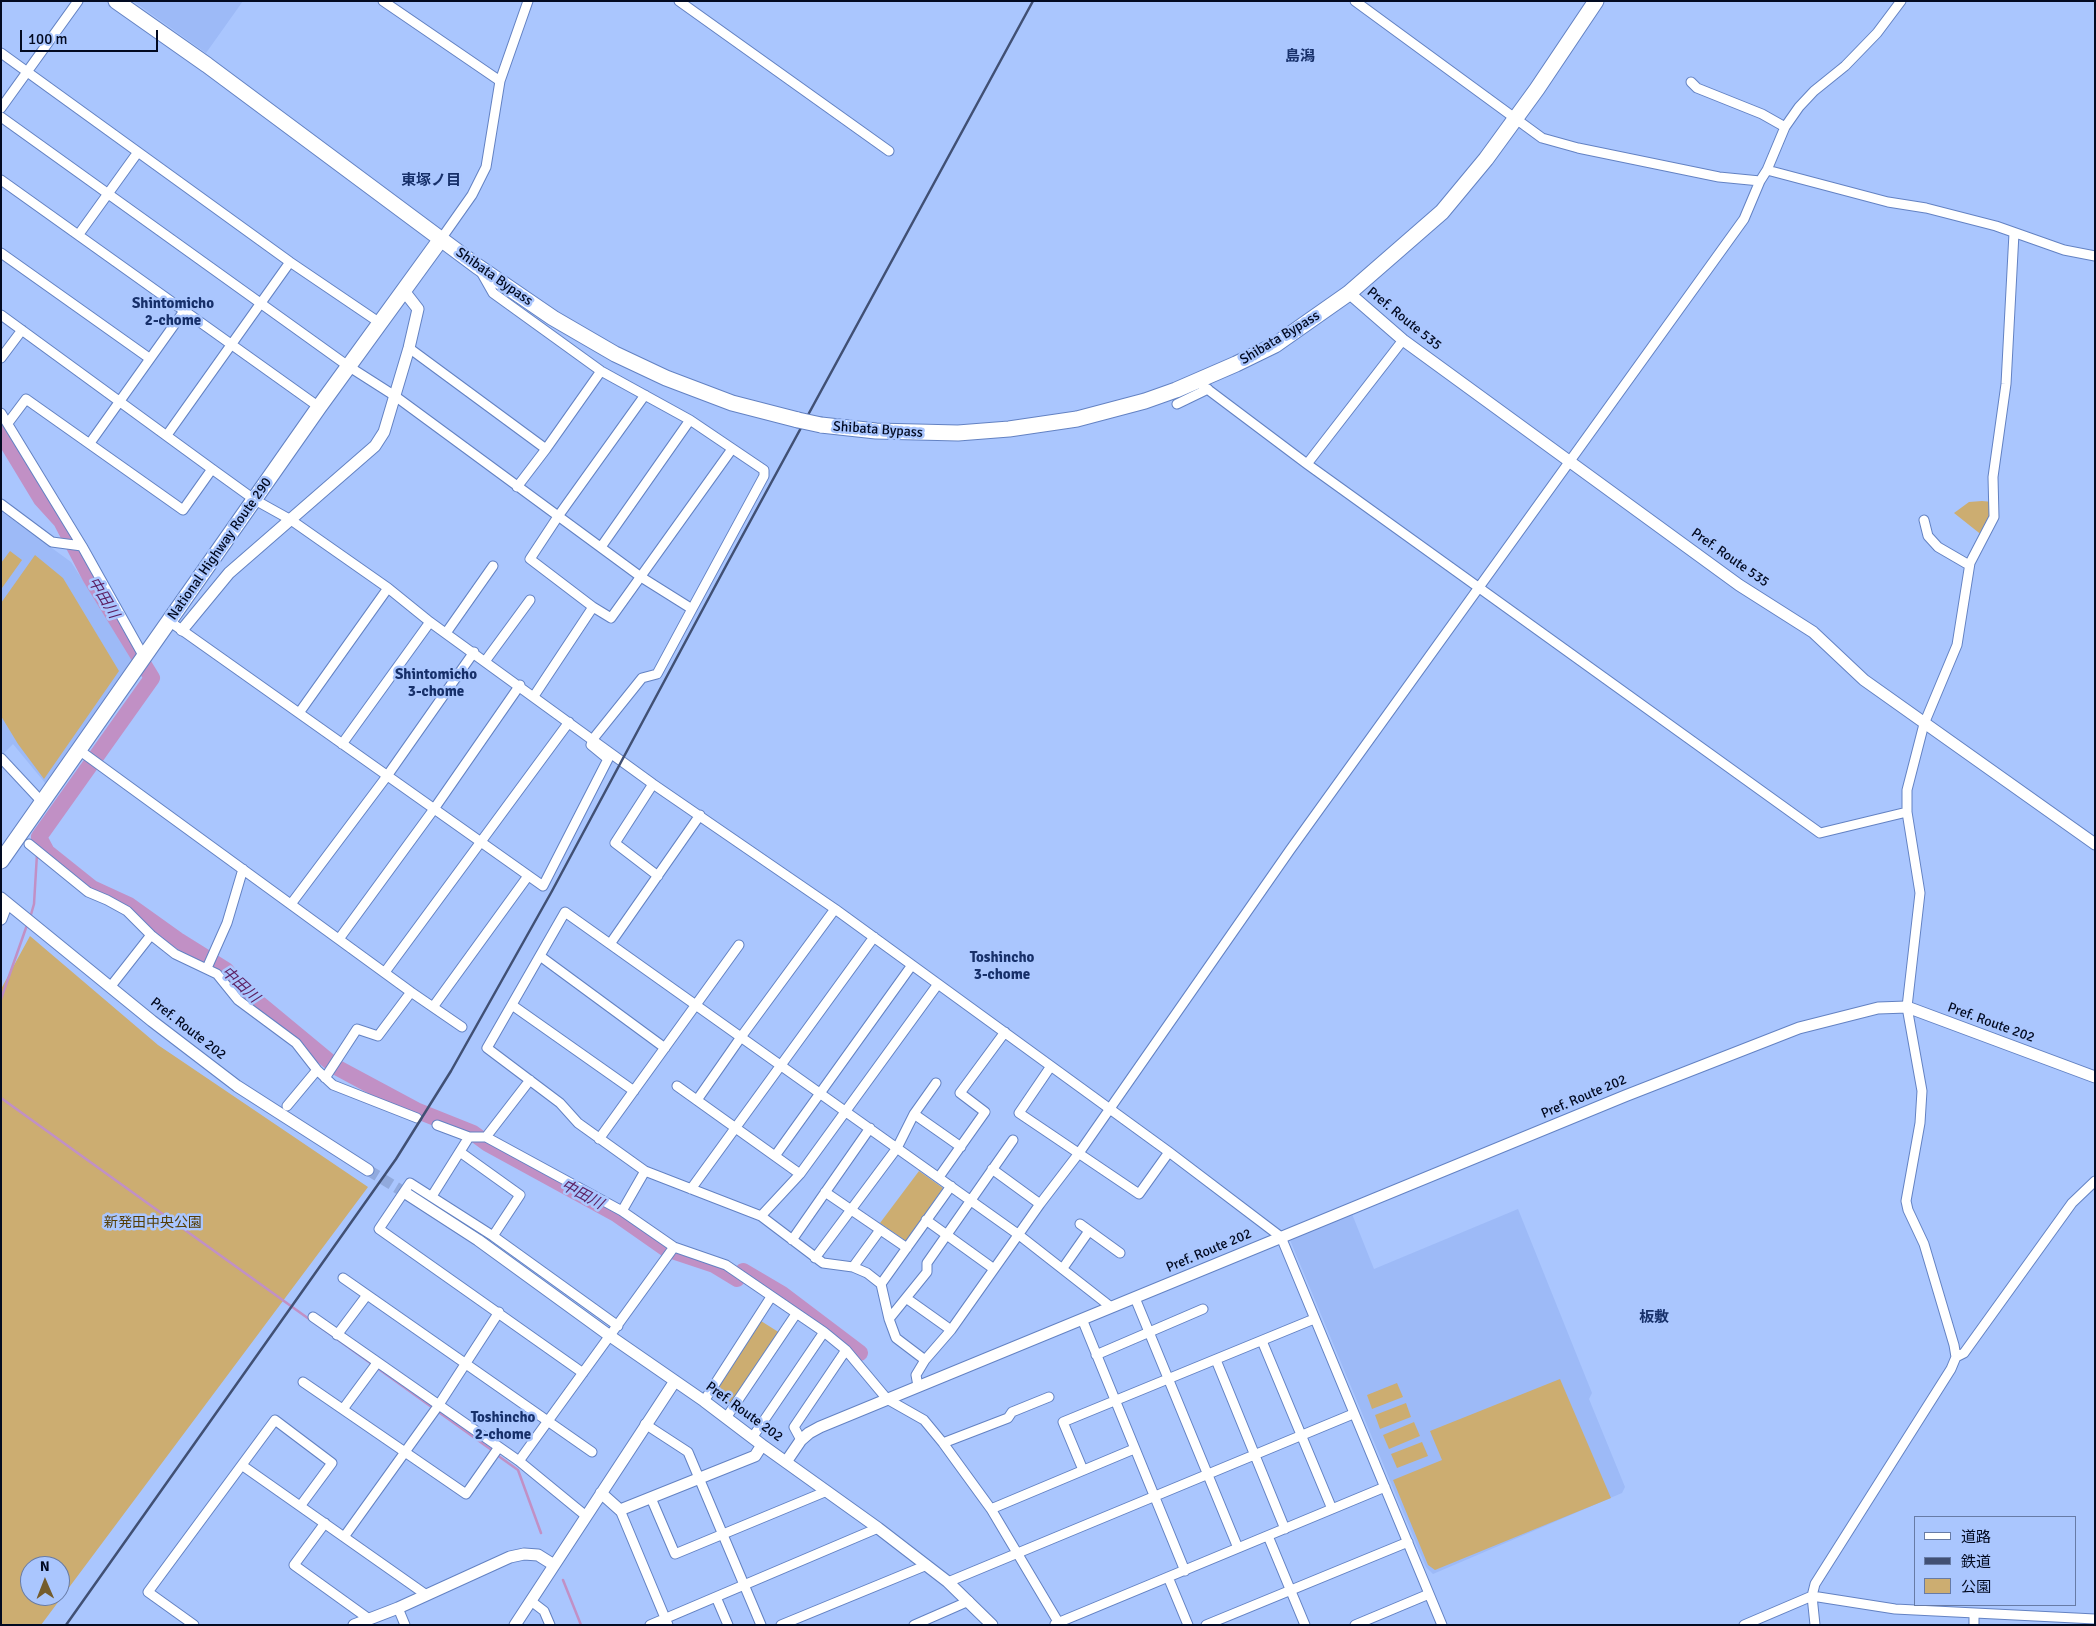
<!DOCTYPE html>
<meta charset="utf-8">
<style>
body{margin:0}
#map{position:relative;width:2096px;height:1626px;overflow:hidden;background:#aac6fe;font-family:Signika,"Noto Sans JP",sans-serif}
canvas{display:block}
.frame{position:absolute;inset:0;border:2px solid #020a21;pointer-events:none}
.legend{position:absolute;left:1914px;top:1516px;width:162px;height:90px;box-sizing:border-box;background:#aac6fe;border:1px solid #677ba6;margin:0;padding:6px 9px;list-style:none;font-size:15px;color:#020a21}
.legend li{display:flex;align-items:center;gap:10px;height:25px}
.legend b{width:25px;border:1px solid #677ba6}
.north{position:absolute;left:20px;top:1556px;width:50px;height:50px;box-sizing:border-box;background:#aac6fe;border:1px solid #677ba6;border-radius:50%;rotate:359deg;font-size:14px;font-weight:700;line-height:20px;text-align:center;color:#020a21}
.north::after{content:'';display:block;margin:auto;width:18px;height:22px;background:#745c2d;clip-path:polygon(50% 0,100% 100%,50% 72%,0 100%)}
.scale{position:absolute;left:20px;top:30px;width:138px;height:22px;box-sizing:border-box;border:2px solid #020a21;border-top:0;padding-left:6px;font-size:15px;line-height:18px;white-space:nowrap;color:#020a21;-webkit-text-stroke:4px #aac6fe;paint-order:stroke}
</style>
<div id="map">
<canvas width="2096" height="1626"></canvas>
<div class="frame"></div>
<ul class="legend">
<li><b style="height:6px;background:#fff"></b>道路</li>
<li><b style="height:6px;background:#415074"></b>鉄道</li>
<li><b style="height:14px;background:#ccad71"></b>公園</li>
</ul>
<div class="north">N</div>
<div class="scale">100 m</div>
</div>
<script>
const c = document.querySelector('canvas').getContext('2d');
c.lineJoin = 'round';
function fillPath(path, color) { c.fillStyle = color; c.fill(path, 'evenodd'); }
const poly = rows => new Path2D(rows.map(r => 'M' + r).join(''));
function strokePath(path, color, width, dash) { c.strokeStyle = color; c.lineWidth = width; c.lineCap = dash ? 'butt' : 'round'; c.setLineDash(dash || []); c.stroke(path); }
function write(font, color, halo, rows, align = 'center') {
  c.font = font + ' Signika,"Noto Sans JP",sans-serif'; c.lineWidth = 5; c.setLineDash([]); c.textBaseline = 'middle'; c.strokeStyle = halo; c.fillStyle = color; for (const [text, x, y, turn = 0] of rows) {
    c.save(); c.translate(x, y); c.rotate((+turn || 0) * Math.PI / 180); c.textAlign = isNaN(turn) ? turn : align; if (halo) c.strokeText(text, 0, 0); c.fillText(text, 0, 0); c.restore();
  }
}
fillPath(poly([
 [133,1,243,1,206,53],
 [1,511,71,562,135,661,46,784,13,744,3,754,1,752],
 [1518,1209,1592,1393,1589,1399,1625,1487,1622,1493,1433,1574,1426,1567,1290,1240,1352,1214,1374,1269]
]), '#9dbaf7');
fillPath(poly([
 [1982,501,1993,502,1994,517,1983,536,1954,513,1969,502],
 [10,551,22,560,2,588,1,563],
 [35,555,63,578,119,671,44,779,18,744,1,716,1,603],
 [30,936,158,1045,368,1187,41,1625,1,1625,1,989],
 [30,1566,60,1566,60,1596,30,1596],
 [919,1171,943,1188,906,1241,880,1223],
 [761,1321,780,1333,730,1406,713,1394],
 [1560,1379,1611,1498,1435,1570,1428,1565,1393,1480,1442,1460,1430,1431],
 [1397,1383,1403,1397,1372,1409,1367,1395],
 [1406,1403,1411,1417,1380,1429,1375,1415],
 [1414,1422,1420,1436,1389,1449,1383,1435],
 [1422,1442,1428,1456,1397,1468,1391,1454]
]), '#ccad71');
strokePath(poly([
 [37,848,39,837],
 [30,918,34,904,37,854],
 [1,999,27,925],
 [1,1098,493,1451],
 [497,1455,518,1470,541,1533],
 [563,1580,581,1625]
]), '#c190c5', 2.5);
strokePath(poly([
 [1,433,41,499,61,521,90,577,152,678,39,837,47,852,92,888,129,905,178,940,226,970,237,985,336,1067,418,1111,473,1133,488,1144,616,1214,666,1249,714,1265,737,1279,743,1271,782,1294,860,1353]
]), '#c190c5', 16);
strokePath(poly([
 [368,1170,407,1194]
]), '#91aadd', 11, [11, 5.5]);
const street = poly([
 [383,1,500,81],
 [679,1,889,151],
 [1355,1,1542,138,1578,148,1719,177,1760,181],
 [1,53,290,262,380,323],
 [1691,82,1697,88,1762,114,1785,127],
 [1,108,78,1],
 [1,117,348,366,395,396,641,577,692,609,657,674,642,678,593,739,591,745,608,759,543,886,169,621],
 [1767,170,1888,202,1926,208,1996,226,2064,250,2095,256],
 [1,180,319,407],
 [79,234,138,152],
 [441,239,472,195,486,167,500,81,528,1],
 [1,253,149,358],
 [480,270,493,293,601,371,690,420,764,470,764,476,692,609],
 [1,315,212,469,255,500,291,520,388,588,430,622,653,784,835,909,1169,1152,1281,1237,1442,1625],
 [409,348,546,449],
 [1,358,22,330],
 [1198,382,1307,464,1820,833,1907,812],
 [645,395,559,515,530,559,593,607,611,618,732,449],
 [1177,404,1208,389],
 [1,413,82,546,144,657],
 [8,423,26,399,183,510,212,469],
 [167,435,290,262],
 [90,443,184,311],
 [1307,464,1403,340],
 [517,487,546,449,601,371],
 [1,504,52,542,82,546],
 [1924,520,1928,536,1938,547,1969,565],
 [601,547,690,420],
 [446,633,493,566],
 [486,660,530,600],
 [534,696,593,607],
 [299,713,388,588],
 [342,744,430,622],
 [79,750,411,992,462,1027],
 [1,758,42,802],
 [653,784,615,843,658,876],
 [29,844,88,892,107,900,127,911,151,935,175,954,217,974,238,1000,296,1043,317,1070,333,1085,417,1118],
 [291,904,387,776,474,652],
 [339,939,434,809,520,685],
 [610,944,700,815],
 [540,956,665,1048],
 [207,968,227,923,243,869],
 [385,972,569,722],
 [111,986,151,935],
 [512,1005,634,1091],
 [433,1007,528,876],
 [1051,1066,1019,1113,1139,1194,1169,1152],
 [325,1078,357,1029,378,1036,411,992],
 [677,1086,800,1174],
 [697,1100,741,1037,835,909],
 [287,1106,317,1070],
 [914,1114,961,1147],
 [437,1125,469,1137,486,1137,622,1211,674,1247,726,1265,824,1332,846,1350,887,1399,924,1420,943,1443,991,1509,1060,1625],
 [486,1137,530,1080],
 [599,1139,739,945],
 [460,1152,520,1195,493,1236],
 [775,1156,912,965],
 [992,1169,1040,1204],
 [939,1177,985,1112,960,1093,1005,1032],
 [691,1189,874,937],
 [825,1192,907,1248],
 [432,1196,469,1137],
 [622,1211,645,1171],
 [761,1216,800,1174,938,984],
 [926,1220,994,1269],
 [1080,1224,1120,1253],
 [792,1240,870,1128],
 [815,1258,897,1148,914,1114,936,1083],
 [853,1267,880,1230],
 [1063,1268,1089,1231],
 [343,1278,592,1452],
 [881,1284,951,1186],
 [906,1298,951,1330],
 [1135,1298,1238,1548],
 [313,1317,519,1461,586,1516],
 [889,1319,927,1272,927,1263,1013,1140],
 [1082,1319,1185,1571],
 [337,1335,367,1295],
 [1262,1341,1332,1509],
 [1096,1355,1203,1309],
 [1956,1357,1964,1353,2072,1203,2095,1181],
 [925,1360,896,1338,889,1319,881,1284,867,1273,853,1267,823,1263,761,1216,645,1171,578,1123,560,1103,487,1048,565,912,1019,1235,1111,1307],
 [1216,1360,1285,1529],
 [583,1373,379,1229,410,1183,493,1236,618,1326],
 [303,1382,466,1494,499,1447],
 [918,1386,916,1375,925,1360,951,1330,1040,1204,1079,1153,1290,850,1744,219,1760,181,1767,170,1785,127,1799,107,1814,91,1845,66,1877,33,1901,1],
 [704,1401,771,1297],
 [343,1409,377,1363],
 [726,1418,796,1314],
 [645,1424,688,1452,761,1625],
 [752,1438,824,1332],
 [801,1440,794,1427,846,1350],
 [943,1443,1008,1418,1012,1412,1049,1397],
 [519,1461,674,1247],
 [243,1466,425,1594],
 [1083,1470,1063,1422,1314,1319],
 [651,1498,675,1554,827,1491],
 [991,1509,1134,1449],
 [620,1510,668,1625],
 [325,1523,294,1565,369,1619],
 [1268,1536,1305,1625],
 [344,1537,438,1406,499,1312],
 [1168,1577,1188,1625],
 [948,1582,1353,1414],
 [716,1597,728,1625],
 [531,1601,544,1611,550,1625],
 [398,1608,405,1625],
 [1974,1614,1974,1625],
 [1055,1624,1385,1487],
 [194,1625,148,1592,275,1420,332,1463,301,1505],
 [650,1625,878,1528],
 [781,1625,927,1565],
 [914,1625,969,1601],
 [1206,1625,1408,1542],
 [1355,1625,1429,1594],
 [1744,1625,1812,1596,1895,1609,2095,1619],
 [1815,1625,1812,1596,1815,1584,1951,1369,1956,1357,1954,1345,1924,1244,1908,1210,1906,1201,1920,1123,1922,1091,1907,1007,1920,893,1907,812,1907,790,1924,724,1957,645,1970,563,1994,517,1993,477,2006,384,2014,233]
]);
const secondary = poly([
 [1349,293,1403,340,1739,585,1813,632,1864,680,2095,844],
 [182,630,229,573,375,446,384,432,409,348,418,309,404,291],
 [1,898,152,1021,237,1086,368,1170],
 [1,919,7,903],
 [407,1194,478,1240,610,1336,704,1401,762,1445,878,1528,948,1582,992,1625],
 [786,1462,801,1440,809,1433,820,1427,1625,1096,1799,1028,1878,1008,1907,1007,2095,1077],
 [601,1493,620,1510,755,1456,762,1445],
 [354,1625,398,1608,510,1557,524,1554,538,1555,554,1565],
 [515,1625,675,1381]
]);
const highway = poly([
 [116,1,207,65,477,266,553,318,615,354,666,378,732,403,798,420],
 [821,425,876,431,958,433,1009,429,1077,419,1145,401,1176,390,1236,364,1275,345,1349,293,1442,212,1486,159,1537,89,1596,1],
 [1,861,319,407,441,239]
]);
strokePath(street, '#6382c3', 11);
strokePath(secondary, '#6382c3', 13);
strokePath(highway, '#6382c3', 17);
strokePath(street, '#fff', 9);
strokePath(secondary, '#fff', 11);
strokePath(highway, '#fff', 15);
strokePath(poly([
 [66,1625,396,1159,451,1071,552,891,727,564,1033,1]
]), '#415074', 2.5);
const highwayBridge = poly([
 [798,420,821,425]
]);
strokePath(highwayBridge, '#6382c3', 17, []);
strokePath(highwayBridge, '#fff', 15);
write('14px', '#020a21', '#aac6fe', [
 ["Shibata Bypass",494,277,35],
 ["Pref. Route 535",1404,319,39],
 ["Shibata Bypass",1280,338,-31],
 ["Shibata Bypass",878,430,4],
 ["National Highway Route 290",220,549,-55],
 ["Pref. Route 535",1730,558,35],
 ["Pref. Route 202",1991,1023,20],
 ["Pref. Route 202",188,1029,38],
 ["Pref. Route 202",1584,1097,-23],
 ["Pref. Route 202",1209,1251,-23],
 ["Pref. Route 202",744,1412,36]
]);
write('14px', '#543d04', '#aac6fe', [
 ["新発田中央公園",153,1223]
]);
write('bold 15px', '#17306a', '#aac6fe', [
 ["島潟",1300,57],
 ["東塚ノ目",431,181],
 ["Shintomicho",173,304],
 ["2-chome",173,321],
 ["Shintomicho",436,675],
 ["3-chome",436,692],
 ["Toshincho",1002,958],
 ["3-chome",1002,975],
 ["板敷",1654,1318],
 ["Toshincho",503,1418],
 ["2-chome",503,1435]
]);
write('italic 15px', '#5d2163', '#aac6fe', [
 ["中田川",103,598,59],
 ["中田川",240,985,43],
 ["中田川",582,1195,28]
]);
</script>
